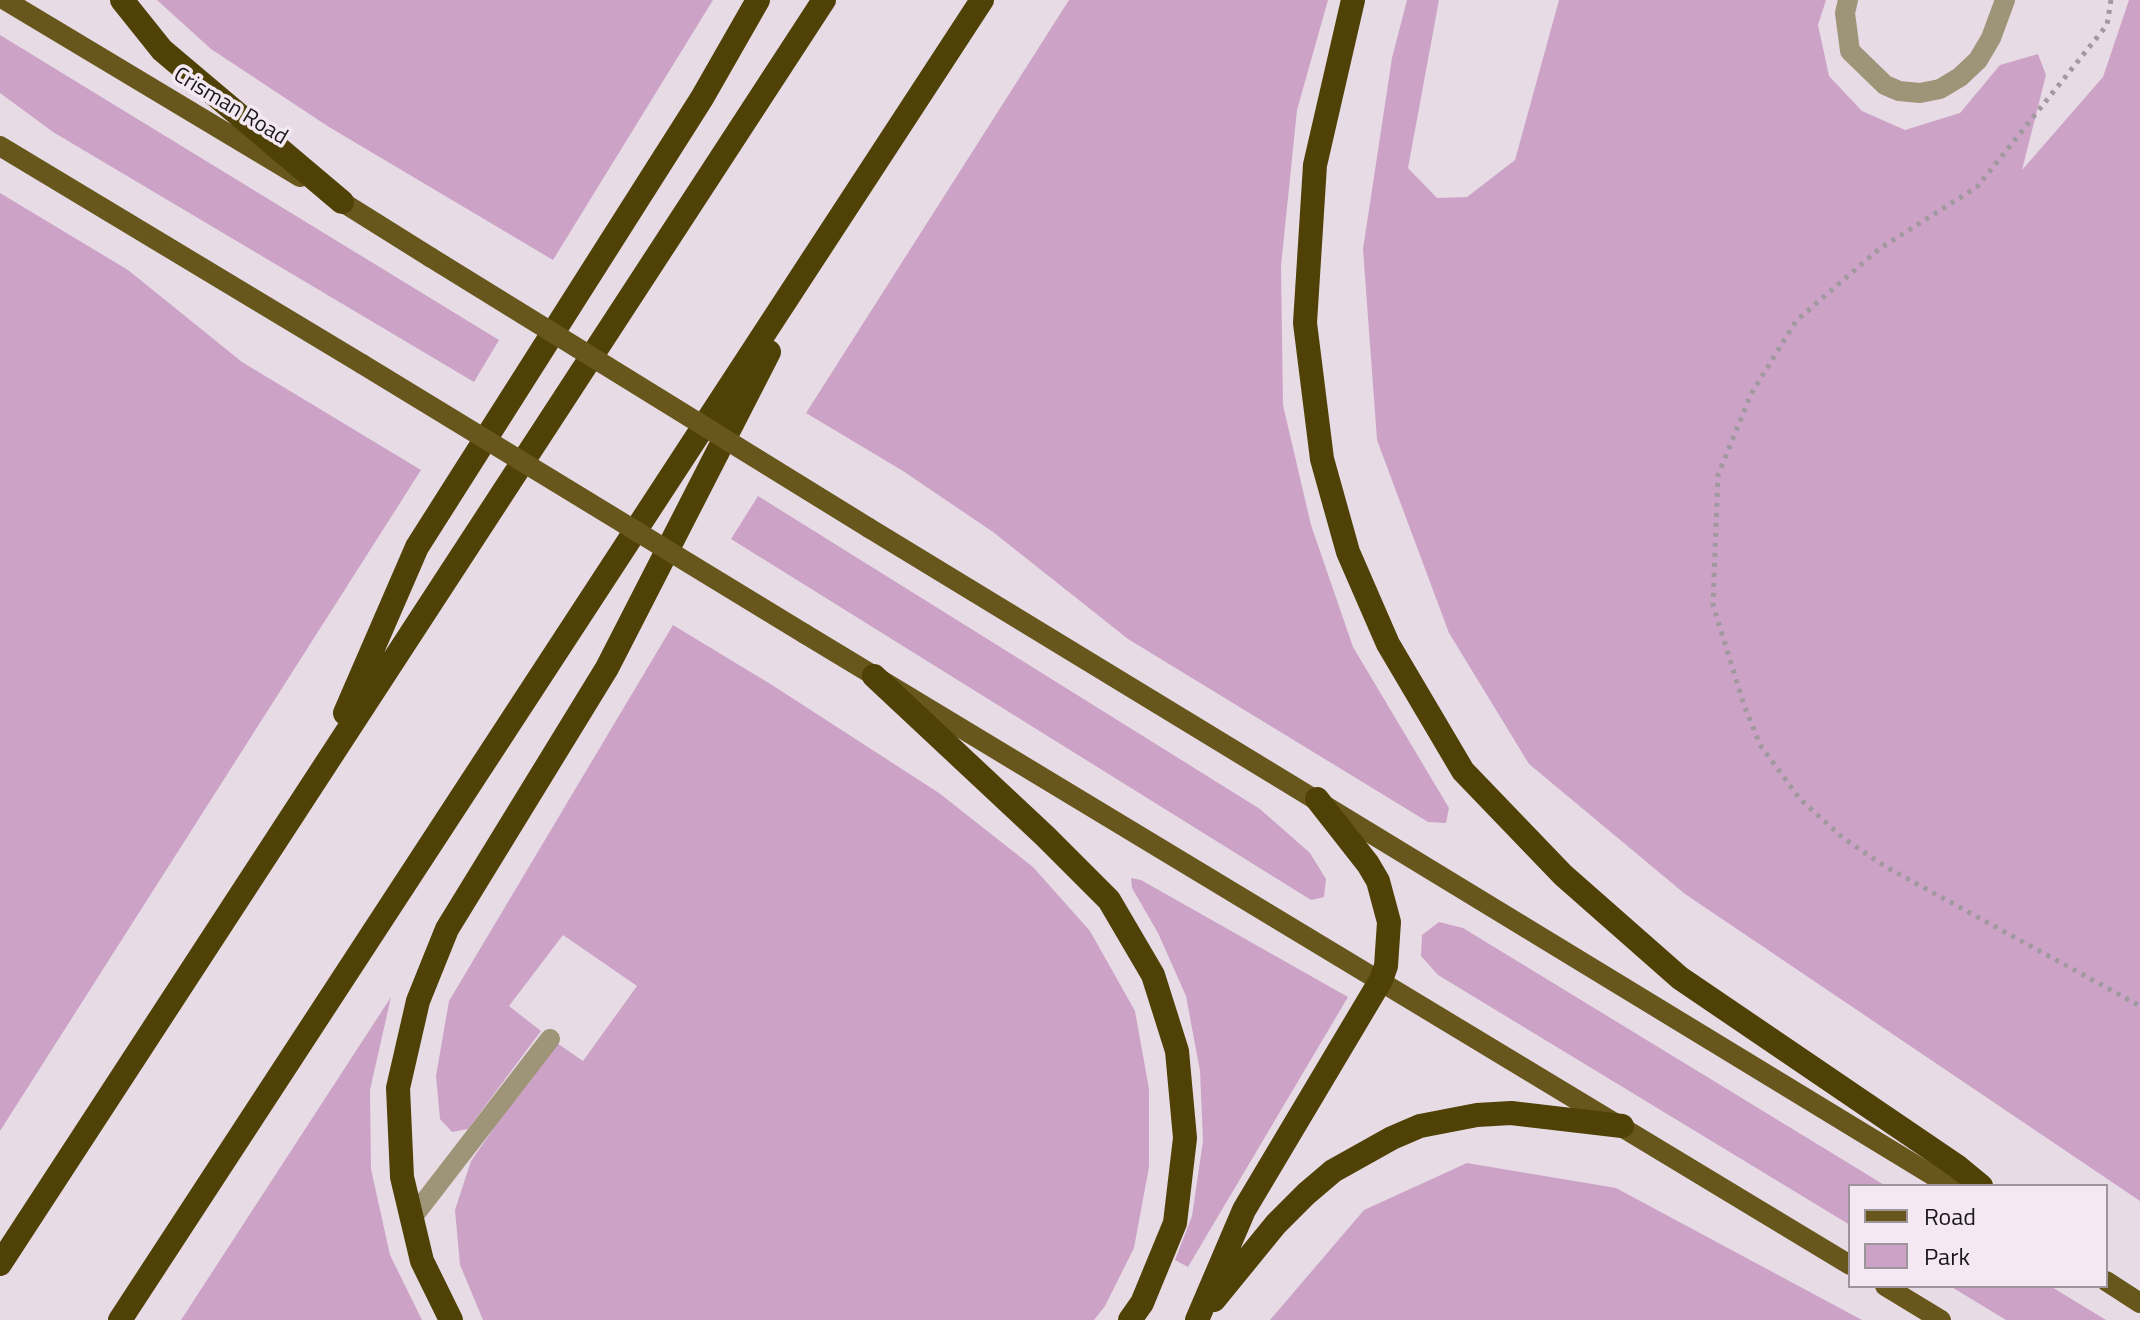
<!DOCTYPE html>
<style>
body{margin:0}
#map{position:relative;width:2140px;height:1320px;overflow:hidden;background:#e7dce5;font-family:"Titillium Web",sans-serif}
canvas{display:block}
.legend{position:absolute;left:1848px;top:1184px;width:260px;height:104px;box-sizing:border-box;background:#f4e9f3;border:2px solid #9d959c;margin:0;padding:10px 14px;list-style:none;font-size:24px;color:#1b171a}
.legend li{display:flex;align-items:center;gap:16px;height:40px}
.legend b{width:40px;border:2px solid #9d959c}
</style>
<div id="map">
<canvas width="2140" height="1320"></canvas>
<ul class="legend">
<li><b style="height:10px;background:#67571c"></b>Road</li>
<li><b style="height:22px;background:#cca3c7"></b>Park</li>
</ul>
</div>
<script>
const c = document.querySelector('canvas').getContext('2d');
c.lineJoin = 'round';
function fillPath(path, color) { c.fillStyle = color; c.fill(path, 'evenodd'); }
const poly = rows => new Path2D(rows.map(r => 'M' + r).join(''));
function strokePath(path, color, width, dash) { c.strokeStyle = color; c.lineWidth = width; c.lineCap = dash ? 'butt' : 'round'; c.setLineDash(dash || []); c.stroke(path); }
function write(font, color, halo, rows, align = 'center') {
  c.font = font + ' "Titillium Web",sans-serif'; c.lineWidth = 7; c.setLineDash([]); c.textBaseline = 'middle'; c.strokeStyle = halo; c.fillStyle = color; for (const [text, x, y, turn = 0] of rows) {
    c.save(); c.translate(x, y); c.rotate((+turn || 0) * Math.PI / 180); c.textAlign = isNaN(turn) ? turn : align; if (halo) c.strokeText(text, 0, 0); c.fillText(text, 0, 0); c.restore();
  }
}
fillPath(poly([
 [157,0,713,0,553,260,329,127,211,49],
 [1069,0,1328,0,1297,110,1281,266,1283,405,1311,525,1353,647,1449,808,1446,823,1428,822,1128,639,993,532,903,471,806,413],
 [1407,0,1439,0,1408,168,1437,198,1467,197,1515,160,1559,0,1826,0,1818,25,1829,76,1862,111,1905,130,1960,113,2000,65,2038,54,2046,75,2022,170,2103,77,2129,0,2140,0,2140,1201,1685,894,1529,764,1449,633,1377,440,1363,249,1392,58],
 [0,35,499,340,474,382,53,132,0,93],
 [0,193,128,270,242,362,421,470,0,1131],
 [758,496,1260,809,1310,853,1326,879,1324,897,1311,900,731,539],
 [673,625,772,685,939,793,1033,867,1090,931,1135,1011,1149,1089,1149,1167,1134,1248,1105,1306,1094,1320,483,1320,460,1265,455,1210,471,1161,554,1041,583,1061,637,986,563,935,509,1006,541,1031,468,1129,452,1132,440,1119,436,1076,449,1001],
 [1131,878,1141,880,1348,997,1188,1267,1175,1260,1192,1216,1203,1141,1200,1071,1186,996,1158,933,1132,888],
 [1439,922,1463,928,1886,1186,1850,1186,1850,1225,1438,975,1421,956,1422,935],
 [391,997,370,1090,371,1169,390,1255,422,1320,181,1320],
 [1467,1163,1616,1188,1862,1320,1270,1320,1364,1210],
 [1950,1286,2050,1286,2106,1320,2006,1320]
]), '#cca3c7');
strokePath(poly([
 [2111,0,2107,25,1977,187,1879,249,1796,321,1751,394,1718,475,1713,605,1744,705,1760,745,1800,799,1843,838,1886,867,2140,1006]
]), '#a1999f', 5, [4, 6]);
strokePath(poly([
 [1848,0,1845,13,1850,51,1885,85,1899,91,1920,93,1940,89,1960,77,1978,60,1991,38,2005,0],
 [412,1218,550,1039]
]), '#9e9578', 20);
strokePath(poly([
 [5,0,300,177],
 [0,146,362,364],
 [331,195,430,257],
 [869,528,1950,1186],
 [805,634,1850,1265],
 [2106,1281,2140,1303],
 [1885,1286,1941,1320]
]), '#67571c', 20);
strokePath(poly([
 [122,0,162,50,342,202],
 [1353,0,1315,165,1305,323,1322,459,1348,552,1388,644,1463,771,1563,875,1680,978,1958,1167,1981,1186],
 [874,676,1045,836,1109,900,1153,975,1177,1051,1185,1138,1175,1223,1142,1303,1130,1320],
 [345,713,417,547,702,98,758,0],
 [0,1264,824,0],
 [1214,1300,1276,1224,1306,1194,1333,1171,1392,1138,1420,1126,1477,1115,1511,1113,1622,1126],
 [120,1320,982,0],
 [451,1320,422,1261,402,1177,398,1088,418,1001,447,929,607,668,769,352],
 [1197,1320,1244,1210,1381,980,1386,966,1389,922,1378,881,1368,864,1317,799]
]), '#504106', 24);
strokePath(poly([
 [430,257,869,528],
 [362,364,805,634]
]), '#67571c', 20);
write('22px', '#1b171a', '#f4e9f3', [
 ["Crisman Road",230,107,31]
]);
</script>
